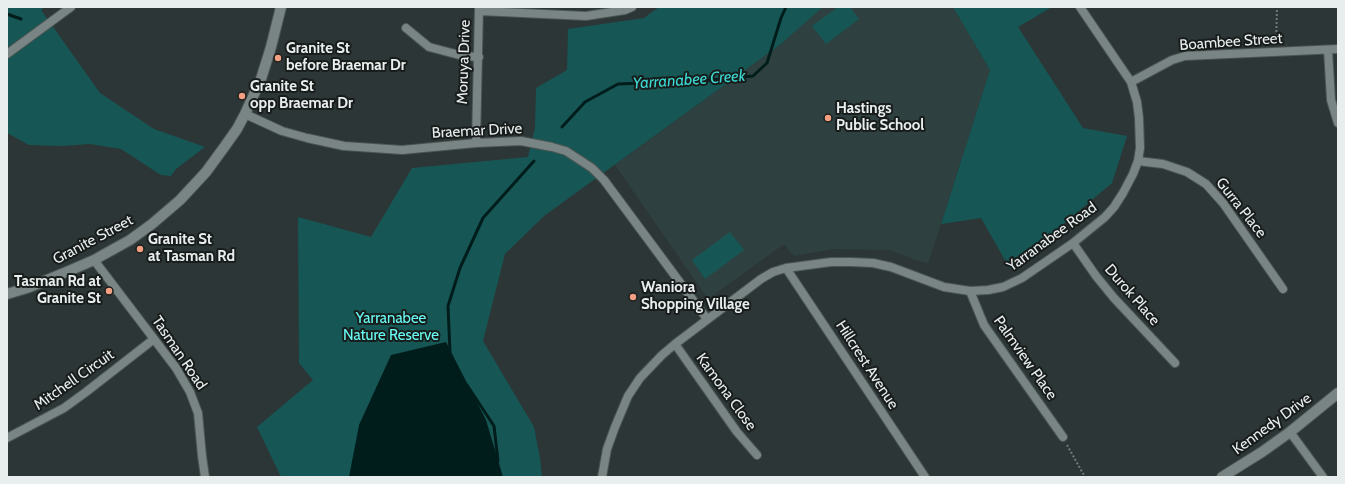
<!DOCTYPE html>
<style>
body{margin:0}
#map{position:relative;width:1345px;height:484px;overflow:hidden;background:#2c3636;font-family:Cabin,sans-serif}
canvas{display:block}
.frame{position:absolute;inset:0;border:8px solid #e8eeee;pointer-events:none}
</style>
<div id="map">
<canvas width="1345" height="484"></canvas>
<div class="frame"></div>
</div>
<script>
const c = document.querySelector('canvas').getContext('2d');
c.lineJoin = 'round';
function fillPath(path, color) { c.fillStyle = color; c.fill(path, 'evenodd'); }
const poly = rows => new Path2D(rows.map(r => 'M' + r).join(''));
function strokePath(path, color, width, dash) { c.strokeStyle = color; c.lineWidth = width; c.lineCap = dash ? 'butt' : 'round'; c.setLineDash(dash || []); c.stroke(path); }
function write(font, color, halo, rows, align = 'center') {
  c.font = font + ' Cabin,sans-serif'; c.lineWidth = 4; c.setLineDash([]); c.textBaseline = 'middle'; c.strokeStyle = halo; c.fillStyle = color; for (const [text, x, y, turn = 0] of rows) {
    c.save(); c.translate(x, y); c.rotate((+turn || 0) * Math.PI / 180); c.textAlign = isNaN(turn) ? turn : align; if (halo) c.strokeText(text, 0, 0); c.fillText(text, 0, 0); c.restore();
  }
}
fillPath(poly([
 [823,7,953,7,990,70,928,264,889,250,833,249,794,256,784,244,708,299,615,165,781,44]
]), '#2e4140');
fillPath(poly([
 [7,7,45,7,41,10,100,93,154,129,205,147,176,169,171,176,161,175,121,149,90,144,62,146,29,145,7,133],
 [659,7,823,7,781,44,544,216,505,254,483,341,534,427,540,458,542,477,281,477,257,427,313,380,299,363,298,217,371,237,412,168,528,157,535,128,536,88,567,70,568,29,644,18],
 [838,7,850,7,859,19,826,44,812,26],
 [953,7,1052,7,1018,27,1083,128,1127,136,1112,183,1010,269,981,218,941,224,990,70],
 [730,232,744,250,705,279,692,260]
]), '#165755');
fillPath(poly([
 [446,342,486,420,503,477,349,477,359,425,391,355]
]), '#001d1c');
strokePath(poly([
 [7,14,21,19],
 [562,127,585,102,618,84,701,81,753,76,767,63,781,18,786,7],
 [450,352,448,306,460,268,483,218,534,161],
 [467,385,494,426,498,461]
]), '#001d1c', 3);
const street = poly([
 [480,11,586,16,625,10,632,7],
 [406,28,429,47,463,56,479,57],
 [1328,50,1331,100,1338,123],
 [7,54,71,7],
 [1131,82,1172,60,1185,56,1338,49],
 [245,114,282,131,307,138,344,146,402,150,476,143,521,141,552,147,566,151,592,168,604,180,707,319],
 [476,143,479,7],
 [1138,161,1163,164,1187,172,1206,184,1223,203,1283,289],
 [1073,243,1096,276,1114,298,1175,363],
 [94,260,176,368,190,392,198,413,202,456,205,477],
 [786,268,925,477],
 [970,291,984,325,1063,437],
 [675,344,737,432,757,455],
 [1290,432,1323,477],
 [7,438,64,408,86,392,154,339],
 [602,477,607,449,615,427,628,396,640,378,662,355,675,344,761,279,773,272,786,268,831,262,851,262,873,263,891,267,944,287,970,291,988,290,1003,287,1022,278,1073,243,1105,217,1114,207,1123,193,1133,174,1138,161,1140,148,1139,118,1137,102,1131,82,1080,7]
]);
const secondary = poly([
 [7,294,30,287,71,270,94,260,130,240,152,224,180,200,206,172,225,146,237,129,245,114,261,79,271,47,281,7],
 [1222,477,1262,452,1290,432,1338,393]
]);
strokePath(street, '#4b5453', 10);
strokePath(secondary, '#4b5453', 12);
strokePath(poly([
 [1276,44,1277,7],
 [1067,445,1085,477]
]), '#717a7a', 2, [2, 2]);
strokePath(street, '#798584', 8);
strokePath(secondary, '#798584', 10);
for (const [x, y, r, color] of [
 [278,58,4,"#f2a081"],
 [242,96,4,"#f2a081"],
 [828,118,4,"#f2a081"],
 [140,249,4,"#f2a081"],
 [109,291,4,"#f2a081"],
 [633,297,4,"#f2a081"]
]) { const dot = new Path2D(); dot.arc(x, y, r, 0, 2 * Math.PI); c.fillStyle = color; c.fill(dot); strokePath(dot, '#181d1c', 1.5); }
write('15px', '#e8eeee', '#181d1c', [
 ["Boambee Street",1231,42,-4],
 ["Moruya Drive",464,62,-88],
 ["Braemar Drive",477,131,-3],
 ["Gurra Place",1241,208,52],
 ["Yarranabee Road",1052,237,-36],
 ["Granite Street",93,240,-28],
 ["Durok Place",1132,295,49],
 ["Tasman Road",179,353,56],
 ["Palmview Place",1025,358,55],
 ["Hillcrest Avenue",867,365,57],
 ["Mitchell Circuit",74,380,-35],
 ["Kamona Close",726,392,54],
 ["Kennedy Drive",1272,424,-36]
]);
write('bold 15px', '#e8eeee', '#181d1c', [
 ["Granite St",286,49],
 ["before Braemar Dr",286,66],
 ["Granite St",250,87],
 ["opp Braemar Dr",250,104],
 ["Hastings",836,109],
 ["Public School",836,126],
 ["Granite St",148,240],
 ["at Tasman Rd",148,257],
 ["Tasman Rd at",101,282,"right"],
 ["Granite St",101,299,"right"],
 ["Waniora",641,288],
 ["Shopping Village",641,305]
], 'left');
write('15px', '#67fbf4', '#181d1c', [
 ["Yarranabee",391,319],
 ["Nature Reserve",391,336]
]);
write('italic 16px', '#3cd9d3', '#181d1c', [
 ["Yarranabee Creek",689,80,-4]
]);
</script>
